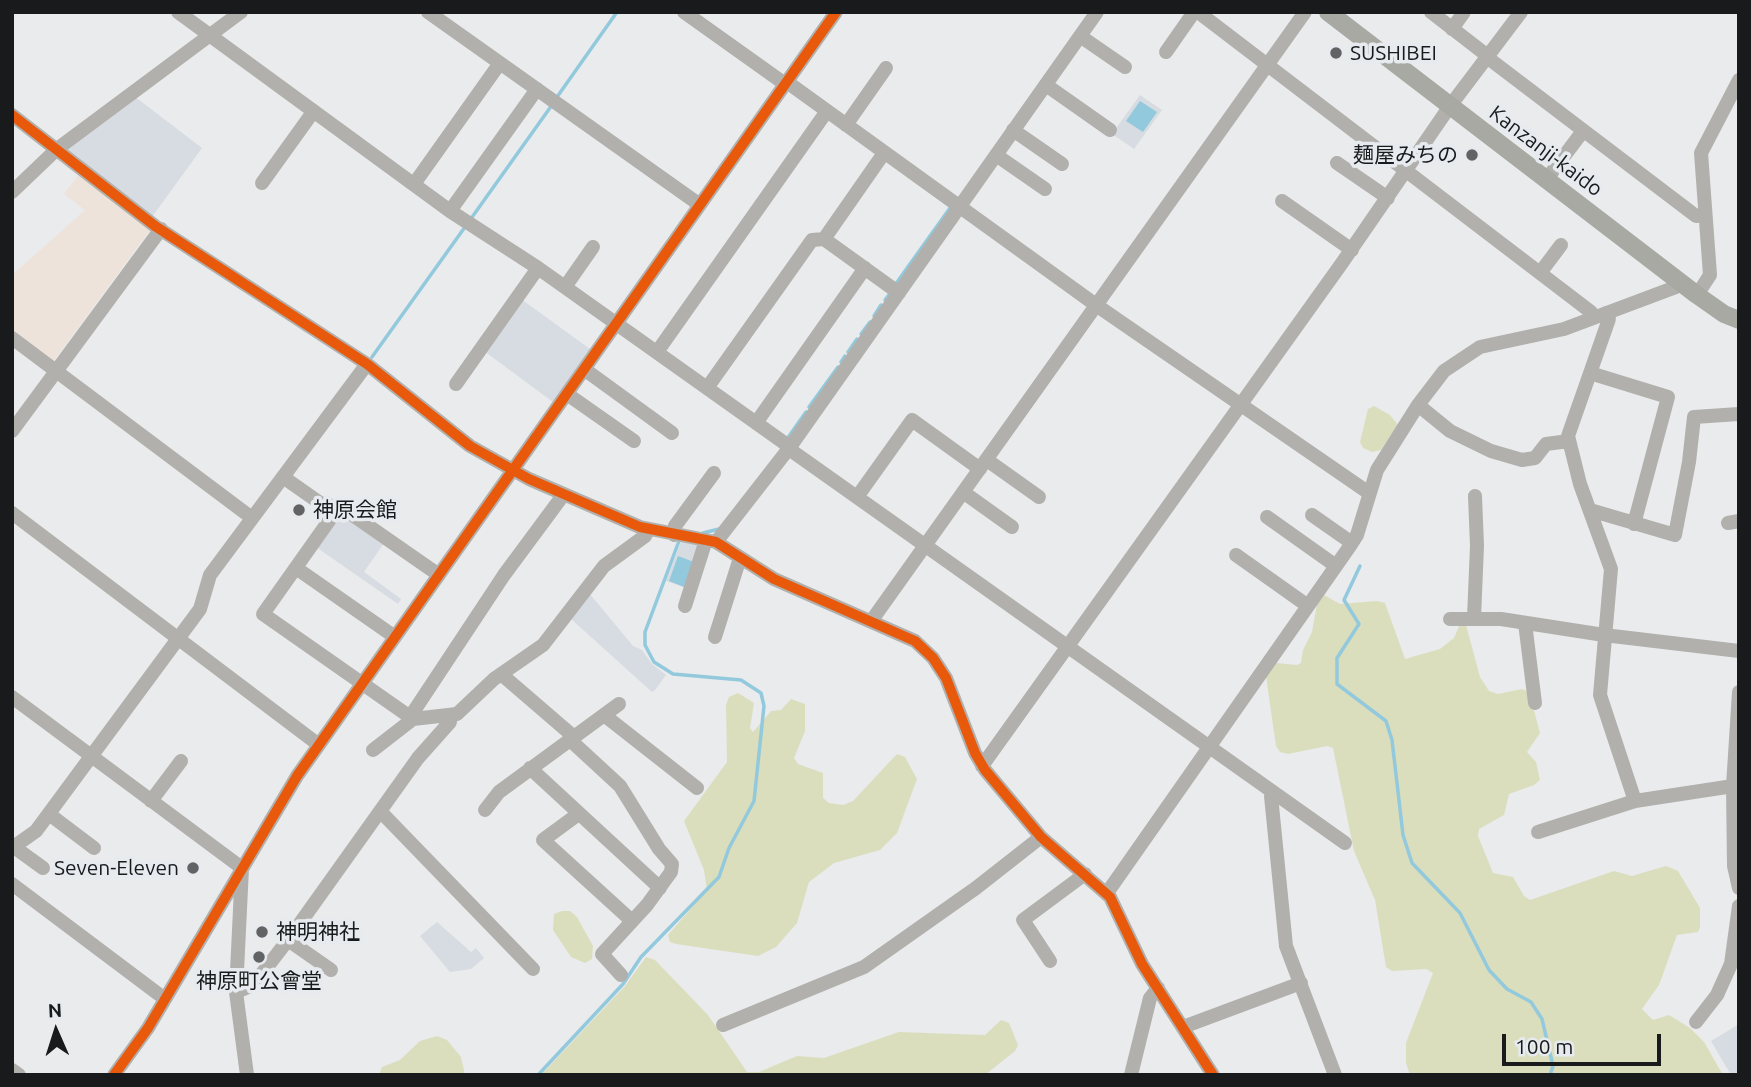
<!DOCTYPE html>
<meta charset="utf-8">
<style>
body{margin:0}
#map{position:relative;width:1751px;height:1087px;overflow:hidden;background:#e9ebed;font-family:Ubuntu,sans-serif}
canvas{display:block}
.frame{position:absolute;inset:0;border:14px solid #181a1b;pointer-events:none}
.north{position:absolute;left:21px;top:996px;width:70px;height:70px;-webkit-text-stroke:5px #e7ebef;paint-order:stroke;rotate:357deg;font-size:19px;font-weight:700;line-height:28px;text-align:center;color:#181a1b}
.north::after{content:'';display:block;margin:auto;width:24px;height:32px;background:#181a1b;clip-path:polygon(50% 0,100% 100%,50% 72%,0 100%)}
.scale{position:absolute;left:1502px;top:1034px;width:159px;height:32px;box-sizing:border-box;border:4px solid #181a1b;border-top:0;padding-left:9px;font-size:21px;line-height:24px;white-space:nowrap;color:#181a1b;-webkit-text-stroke:5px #e7ebef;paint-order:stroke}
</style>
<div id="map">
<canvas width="1751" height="1087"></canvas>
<div class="frame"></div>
<div class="north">N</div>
<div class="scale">100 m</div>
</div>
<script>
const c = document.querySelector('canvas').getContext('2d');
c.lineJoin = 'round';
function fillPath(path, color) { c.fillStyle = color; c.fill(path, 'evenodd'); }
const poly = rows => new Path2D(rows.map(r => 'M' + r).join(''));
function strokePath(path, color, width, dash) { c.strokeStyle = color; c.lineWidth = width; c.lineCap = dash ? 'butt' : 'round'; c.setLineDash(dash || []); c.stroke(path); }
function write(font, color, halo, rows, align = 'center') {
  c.font = font + ' Ubuntu,"Noto Sans JP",sans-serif'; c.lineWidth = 7; c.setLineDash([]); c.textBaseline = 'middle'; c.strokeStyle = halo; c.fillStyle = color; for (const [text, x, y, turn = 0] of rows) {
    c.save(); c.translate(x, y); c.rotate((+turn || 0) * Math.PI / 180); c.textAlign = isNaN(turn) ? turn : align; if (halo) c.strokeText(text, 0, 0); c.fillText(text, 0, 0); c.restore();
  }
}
fillPath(poly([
 [80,173,150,230,53,362,12,333,12,275,85,210,64,194]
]), '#ede3db');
fillPath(poly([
 [1140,95,1162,110,1134,149,1112,134],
 [134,96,202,148,152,217,66,150],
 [521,299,590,349,553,402,484,351],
 [340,512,384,543,364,572,401,599,398,604,316,547],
 [681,542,700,545,686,588,666,581],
 [589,593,633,646,642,650,652,664,666,675,655,690,652,692,570,618],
 [437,922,471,952,476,948,484,958,471,969,450,972,420,936],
 [1739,1024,1739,1075,1731,1075,1711,1041]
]), '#d6dce1');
fillPath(poly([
 [1374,406,1390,415,1398,425,1381,450,1372,452,1363,448,1360,442,1368,409],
 [1324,595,1340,604,1377,601,1385,603,1405,659,1440,649,1454,638,1460,624,1466,625,1480,677,1489,691,1498,694,1522,689,1529,692,1540,733,1527,752,1536,762,1540,780,1534,785,1509,794,1504,815,1479,829,1478,836,1493,873,1513,877,1524,896,1530,900,1614,871,1632,876,1666,866,1678,871,1700,908,1700,927,1698,932,1677,935,1659,985,1642,1009,1653,1020,1669,1015,1690,1028,1704,1042,1723,1075,1410,1075,1406,1063,1406,1043,1433,973,1426,969,1392,971,1386,967,1375,900,1354,851,1333,748,1327,746,1288,754,1280,752,1276,746,1266,676,1276,663,1297,665,1301,663,1303,650,1312,632,1317,604],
 [738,693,754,703,750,728,753,732,771,711,781,710,791,699,805,704,805,731,794,758,798,764,823,773,823,798,829,803,843,805,853,801,897,754,905,757,917,779,897,833,880,850,834,863,809,882,797,923,776,947,758,956,676,944,670,942,668,935,707,890,704,870,684,821,727,762,726,705,729,697],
 [562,911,570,911,577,917,593,946,592,959,585,963,571,957,553,930,554,914],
 [646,957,655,960,708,1015,747,1072,759,1072,797,1056,824,1058,899,1032,985,1035,1001,1020,1009,1023,1018,1045,1015,1051,985,1075,541,1075,625,986],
 [437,1036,447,1040,461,1057,465,1075,379,1075,382,1067,400,1060,420,1041]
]), '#dbdebd');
fillPath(poly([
 [1140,101,1157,112,1143,132,1126,121],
 [678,556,694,562,684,587,669,581]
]), '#93c9dc');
strokePath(poly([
 [557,97,617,12],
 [470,220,552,105],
 [895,285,950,208],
 [885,300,891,292],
 [874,316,881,305],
 [861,334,870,322],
 [848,352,857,339],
 [372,357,465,227],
 [841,362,845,356],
 [809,407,838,367],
 [787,439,806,412],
 [703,533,719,529],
 [1360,566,1344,600,1359,624,1337,658,1337,684,1386,721,1392,740,1403,835,1412,863,1460,913,1489,970,1507,989,1531,1002,1542,1019,1553,1066,1550,1075],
 [538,1075,623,984,641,957,719,877,729,848,754,801,764,706,761,693,741,680,673,674,654,662,645,645,645,632,679,541]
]), '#93c9dc', 3.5);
strokePath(poly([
 [178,12,450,211,538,268,790,447],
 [428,12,700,205],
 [684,12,785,84],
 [1198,12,1591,312,1593,318],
 [1431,12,1489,57],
 [1452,29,1464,12],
 [1080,36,1125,67],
 [1166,52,1194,12],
 [1488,58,1696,216,1704,215],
 [787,82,1096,305,1369,493],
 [1046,85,1110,130],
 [12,115,155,226,367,364,470,446,529,479,640,527,716,542,774,579,915,641,933,658,946,678,975,753,985,770,1041,837,1110,897,1142,964,1213,1075],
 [846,125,886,68],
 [1013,130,1062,164],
 [996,155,1045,189],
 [1337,163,1388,198],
 [1546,180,1583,131],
 [262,183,313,112],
 [414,184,500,63],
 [12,192,57,149,241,12],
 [1282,201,1352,250],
 [450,211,537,89],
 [824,239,884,153],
 [1540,273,1561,245],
 [565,287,593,247],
 [1697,295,1710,275,1701,153,1739,80],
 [1606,313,1609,319,1568,436,1580,484,1611,569,1600,695,1635,801],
 [12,338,252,518],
 [657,352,827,111],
 [584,369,672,433],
 [1590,373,1668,397,1634,524],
 [456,384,538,268],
 [707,388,812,240,824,239,899,293],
 [567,394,634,441],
 [1418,405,1450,431,1491,451,1522,460,1535,458,1546,444,1569,441],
 [756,423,865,268],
 [12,431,161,229],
 [789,449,1345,843],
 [987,460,1039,497],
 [283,477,320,503,344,509,439,575],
 [963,492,1012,527],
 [857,497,912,420,980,469],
 [338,508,263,614,413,719,457,714,494,679,543,645,604,566,645,536,648,530],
 [1590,510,1675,535,1689,462,1694,417,1739,414],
 [12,513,319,745],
 [1312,515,1352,543],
 [1267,517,1336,566],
 [1728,523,1739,521],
 [674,535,675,526,714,473],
 [716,542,790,447,1097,12],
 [1236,555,1308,606],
 [296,568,395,637],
 [685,606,706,540],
 [1474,618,1477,546,1475,496],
 [1450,619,1501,619,1604,635,1739,651],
 [872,620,1305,12],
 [1525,623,1535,703],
 [715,637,740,558],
 [501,674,573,736],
 [1739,692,1733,786,1734,866,1739,888],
 [12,697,242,868,236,992,247,1075],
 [604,715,619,704],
 [410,717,504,575,564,494],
 [569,739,620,786,659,849,672,864,671,872,647,905,602,954,621,975],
 [373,750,413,719],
 [982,766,1342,263,1450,106,1521,12],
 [530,768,660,888],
 [1273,793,1271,796,1286,946,1335,1075],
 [151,801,181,761],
 [485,810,499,792,604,715,697,788],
 [380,811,533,969],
 [49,814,94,848],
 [577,815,543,840,632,921],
 [1538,832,1635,801,1733,786],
 [14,847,43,868],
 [12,848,36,831,200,609,210,575,367,364],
 [12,884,165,999],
 [1107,893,1350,546,1357,535,1377,470,1418,405,1444,371,1480,347,1564,329,1676,287,1680,282],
 [288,940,331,970],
 [1050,961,1023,920,1085,874],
 [236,992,253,985,288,940,418,758,450,722,450,715],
 [1696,1022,1717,995,1731,964,1739,906],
 [723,1025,864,967,976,888,1041,837],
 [1183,1027,1301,983],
 [12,1070,19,1075],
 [114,1075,148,1028,297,776,836,12],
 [1131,1075,1150,998,1158,988]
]), '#b1b0ac', 14);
strokePath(poly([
 [1328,12,1697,295,1724,314,1739,320]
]), '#a8a9a2', 18);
strokePath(poly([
 [12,115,155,226,367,364,470,446,529,479,640,527,716,542,774,579,915,641,933,658,946,678,975,753,985,770,1041,837,1110,897,1142,964,1213,1075],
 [114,1075,148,1028,297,776,836,12]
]), '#e8590c', 10);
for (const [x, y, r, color] of [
 [1336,53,7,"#616364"],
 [1472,155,7,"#616364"],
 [299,510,7,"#616364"],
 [193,868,7,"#616364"],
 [262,932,7,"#616364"],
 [259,957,7,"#616364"]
]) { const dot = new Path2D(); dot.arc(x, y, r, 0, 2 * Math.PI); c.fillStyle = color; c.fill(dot); strokePath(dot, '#e7ebef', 2.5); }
write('21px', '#181a1b', '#e7ebef', [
 ["SUSHIBEI",1350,53],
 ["麺屋みちの",1458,155,"right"],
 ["神原会館",313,510],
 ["Seven-Eleven",179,868,"right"],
 ["神明神社",276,932],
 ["神原町公會堂",259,981,"center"]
], 'left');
write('21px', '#181a1b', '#e7ebef', [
 ["Kanzanji-kaido",1546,151,37]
]);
</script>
